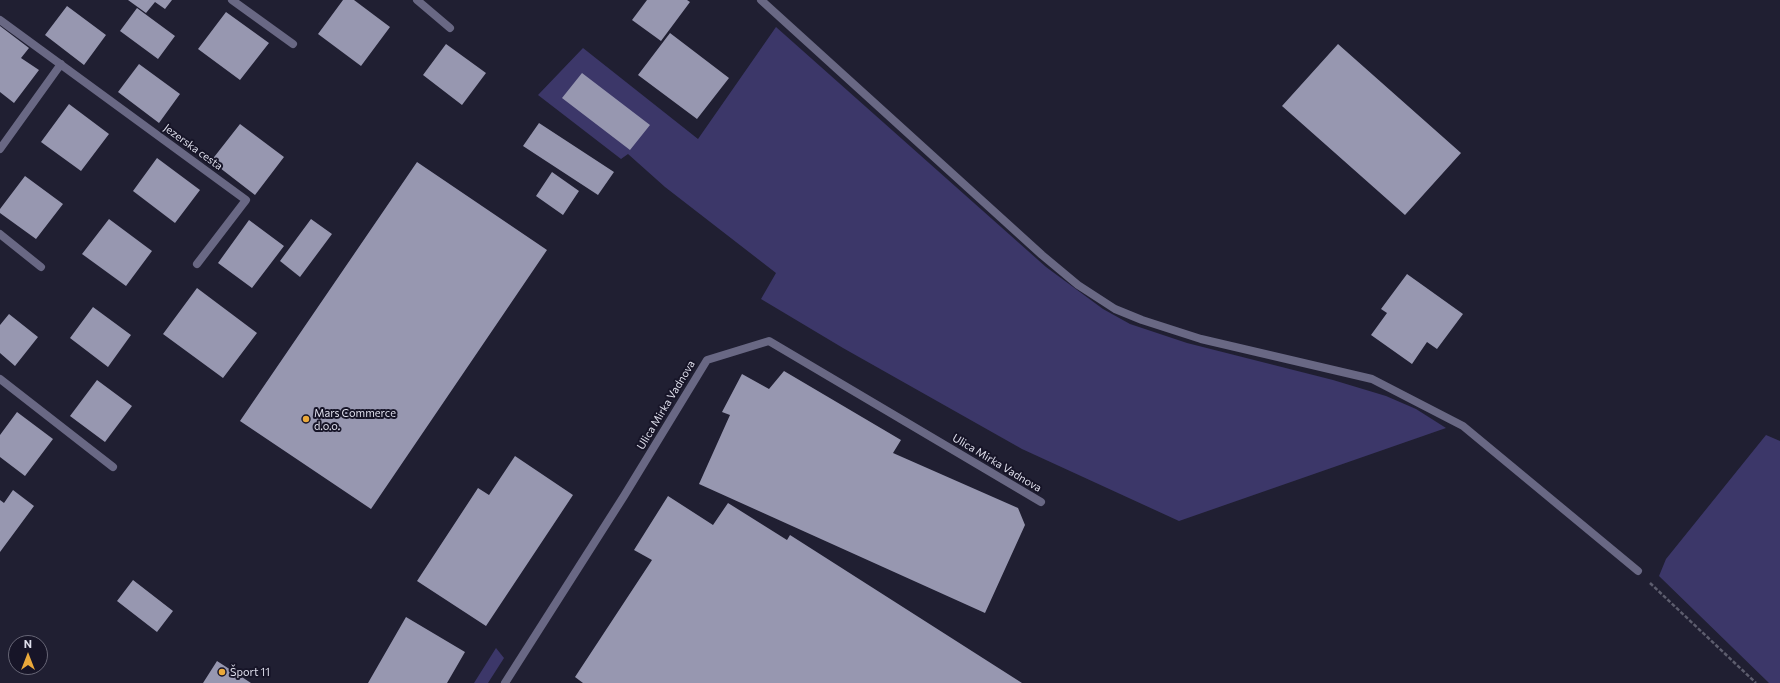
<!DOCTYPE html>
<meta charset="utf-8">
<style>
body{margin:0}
#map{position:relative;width:1780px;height:683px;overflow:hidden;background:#201f32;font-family:Commissioner,sans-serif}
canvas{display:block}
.north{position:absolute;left:8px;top:635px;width:40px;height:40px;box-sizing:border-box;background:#171528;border:1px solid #676676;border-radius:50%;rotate:0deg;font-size:11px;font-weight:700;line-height:16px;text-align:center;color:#dfdfec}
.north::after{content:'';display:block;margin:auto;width:14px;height:18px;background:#eba93a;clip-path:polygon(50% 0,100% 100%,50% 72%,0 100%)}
</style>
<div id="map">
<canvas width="1780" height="683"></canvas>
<div class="north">N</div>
</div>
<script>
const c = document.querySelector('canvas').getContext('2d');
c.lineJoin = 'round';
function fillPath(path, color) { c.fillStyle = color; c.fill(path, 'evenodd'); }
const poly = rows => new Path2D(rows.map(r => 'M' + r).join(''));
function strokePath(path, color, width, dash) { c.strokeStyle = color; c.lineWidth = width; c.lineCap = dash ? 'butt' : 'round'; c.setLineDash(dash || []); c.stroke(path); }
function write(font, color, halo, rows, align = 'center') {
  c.font = font + ' Commissioner,sans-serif'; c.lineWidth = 4; c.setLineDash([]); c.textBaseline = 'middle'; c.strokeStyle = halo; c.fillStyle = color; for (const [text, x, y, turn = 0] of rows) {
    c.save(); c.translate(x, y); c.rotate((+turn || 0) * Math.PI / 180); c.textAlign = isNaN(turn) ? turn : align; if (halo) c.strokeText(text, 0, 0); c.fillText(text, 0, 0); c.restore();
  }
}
fillPath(poly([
 [776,27,1046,267,1103,309,1130,324,1187,343,1333,380,1386,396,1416,409,1446,428,1179,521,1022,449,843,348,761,299,776,273,665,187,628,154,621,159,538,95,583,48,698,139],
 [1766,435,1780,441,1780,683,1769,683,1659,576,1666,559],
 [496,648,504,658,488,683,474,683]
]), '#3c3769');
fillPath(poly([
 [128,0,172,0,165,9,155,2,146,13],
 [343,0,354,0,390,27,361,66,318,34],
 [647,0,687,0,690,2,661,41,632,20],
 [67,6,106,35,84,65,45,35],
 [137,8,175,36,158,59,120,31],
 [226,12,269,43,240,80,198,49],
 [0,26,29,48,21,58,39,70,14,103,0,92],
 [670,33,729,78,697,119,638,75],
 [446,44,486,73,462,105,423,75],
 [1338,44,1461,153,1405,215,1282,106],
 [139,64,180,94,159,123,118,92],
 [582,73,650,125,630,150,562,98],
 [69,104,109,134,81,171,41,142],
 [539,123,614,172,598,195,523,146],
 [240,124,284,157,255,195,211,161],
 [157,158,200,190,175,223,133,191],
 [417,162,547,250,371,509,240,421],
 [552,172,579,191,563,215,536,196],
 [25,176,63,204,36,239,0,213,0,209],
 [109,219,152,251,126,286,82,254],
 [311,219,332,234,300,277,280,261],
 [249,220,284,246,252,288,218,263],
 [1407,274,1463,314,1437,349,1427,342,1412,364,1371,335,1387,313,1381,309],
 [197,288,257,333,223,378,163,334],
 [93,307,131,335,108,367,70,338],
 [9,314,38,337,15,366,0,353,0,325],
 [784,371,901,440,893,453,1018,508,1025,525,985,613,699,484,730,415,722,412,742,374,769,389],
 [97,380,132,406,105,442,70,416],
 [17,412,53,439,25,476,0,457,0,435],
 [515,456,573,495,486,626,417,581,478,488,489,495],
 [13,490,34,506,0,552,0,500,4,503],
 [668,496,713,525,728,503,787,540,790,535,1022,683,583,683,575,677,652,560,634,550],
 [133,580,173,611,157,632,117,601],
 [406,617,465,652,447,683,368,683],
 [217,661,251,683,203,683]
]), '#9797b0');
strokePath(poly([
 [1650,583,1756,683]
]), '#5d5d6e', 2.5, [4, 2]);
strokePath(poly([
 [232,0,293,44],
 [417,0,450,28],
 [761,0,1042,255,1078,285,1115,309,1142,320,1201,339,1372,379,1463,426,1638,571],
 [0,20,246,200,197,264],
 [0,149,61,64],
 [0,234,41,267],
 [0,379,113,467],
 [505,683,624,496,707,360,769,341,1041,502]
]), '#696884', 8);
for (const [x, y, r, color] of [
 [306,419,4,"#eba93a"],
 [222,672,4,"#eba93a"]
]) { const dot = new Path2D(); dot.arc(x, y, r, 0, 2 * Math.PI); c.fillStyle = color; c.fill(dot); strokePath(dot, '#171528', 1.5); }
write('11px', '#dfdfec', '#171528', [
 ["Jezerska cesta",193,147,36],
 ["Ulica Mirka Vadnova",666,405,-59],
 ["Ulica Mirka Vadnova",997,463,31]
]);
write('11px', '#dfdfec', '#171528', [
 ["Mars Commerce",314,413],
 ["d.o.o.",314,426],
 ["Šport 11",230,672]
], 'left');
</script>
